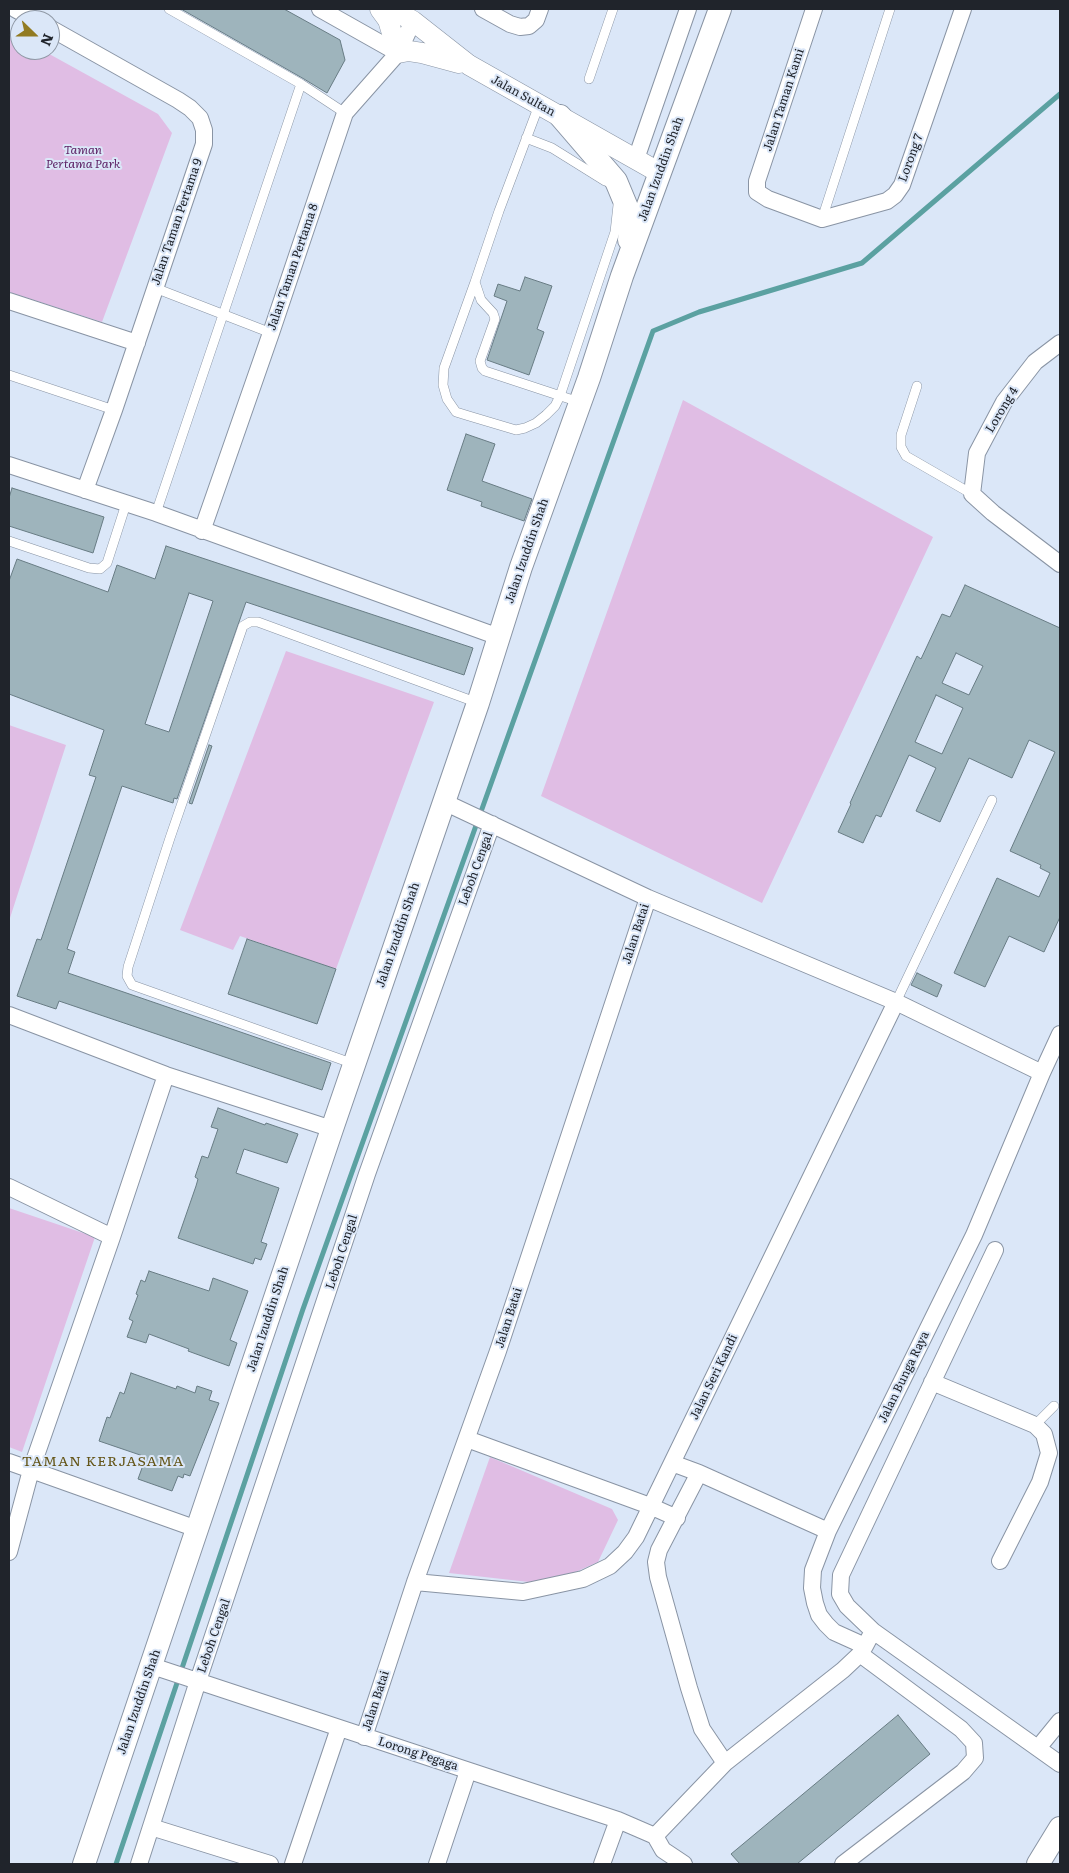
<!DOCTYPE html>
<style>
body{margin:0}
#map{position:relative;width:1069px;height:1873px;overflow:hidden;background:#dbe7f8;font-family:Literata,serif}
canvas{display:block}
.frame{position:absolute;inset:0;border:10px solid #20242b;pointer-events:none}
.north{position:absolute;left:10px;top:10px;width:50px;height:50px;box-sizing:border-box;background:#dbe7f8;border:1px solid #9099a6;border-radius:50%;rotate:112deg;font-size:14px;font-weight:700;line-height:20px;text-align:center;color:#20242b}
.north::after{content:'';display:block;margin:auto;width:18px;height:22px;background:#927b22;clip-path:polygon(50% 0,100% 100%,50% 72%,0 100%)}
</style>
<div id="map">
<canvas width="1069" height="1873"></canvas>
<div class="frame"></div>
<div class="north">N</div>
</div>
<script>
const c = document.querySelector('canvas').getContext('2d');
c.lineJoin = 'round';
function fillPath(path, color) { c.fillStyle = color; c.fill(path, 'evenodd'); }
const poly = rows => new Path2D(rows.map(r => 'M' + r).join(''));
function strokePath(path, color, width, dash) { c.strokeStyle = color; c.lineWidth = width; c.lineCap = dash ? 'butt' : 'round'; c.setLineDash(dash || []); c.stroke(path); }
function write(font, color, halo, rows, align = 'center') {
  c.font = font + ' Literata,serif'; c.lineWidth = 4; c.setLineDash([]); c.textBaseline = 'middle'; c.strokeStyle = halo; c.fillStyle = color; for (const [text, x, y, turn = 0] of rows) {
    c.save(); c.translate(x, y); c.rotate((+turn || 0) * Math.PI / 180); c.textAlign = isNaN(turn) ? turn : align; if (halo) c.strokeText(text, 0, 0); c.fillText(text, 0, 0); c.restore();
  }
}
fillPath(poly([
 [9,32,20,38,20,50,42,50,158,114,172,133,102,322,9,292],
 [683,400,933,537,762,903,541,796],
 [286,651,434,702,336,969,240,936,233,950,180,930],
 [9,725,66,745,9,921],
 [9,1208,95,1237,22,1452,9,1447],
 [490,1457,612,1509,618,1520,598,1562,562,1578,529,1582,449,1573]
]), '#e0bde4');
strokePath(poly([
 [116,1864,303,1309,653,331,699,312,862,263,1060,94]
]), '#5ba1a1', 5);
const building = poly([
 [181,9,284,9,340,40,345,60,327,93,304,79,181,9],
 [525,277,552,286,537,329,544,332,529,375,487,360,507,301,494,296,498,284,520,291,525,277],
 [466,434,495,444,482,481,532,499,524,521,481,506,482,502,447,490,466,434],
 [12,488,104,517,93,553,9,526,9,498,12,488],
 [166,546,473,648,464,675,246,602,177,799,174,798,173,803,122,786,67,949,75,952,68,973,331,1063,322,1090,59,1001,56,1009,17,996,37,939,41,940,96,777,89,775,104,730,9,694,9,581,17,559,108,592,117,565,155,579,166,546],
 [189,593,213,601,169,732,145,724,189,593],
 [965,585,1060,628,1060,917,1044,952,1009,936,985,987,954,973,997,878,1039,897,1050,873,1040,868,1041,865,1010,851,1055,752,1029,740,1012,778,969,758,940,822,916,811,936,768,909,755,881,817,876,815,863,843,838,832,851,804,850,803,917,656,921,659,942,614,950,617,965,585],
 [956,653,983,666,969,695,942,683,956,653],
 [936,695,963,708,942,754,915,742,936,695],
 [209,745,212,746,192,804,189,803,209,745],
 [247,939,336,969,317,1024,228,994,247,939],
 [917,973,942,985,937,997,911,985,917,973],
 [218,1108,265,1125,266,1123,298,1134,287,1163,244,1149,236,1173,279,1188,261,1242,267,1244,261,1260,255,1258,253,1264,178,1238,196,1186,198,1179,195,1177,202,1156,208,1158,218,1129,211,1127,218,1108],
 [149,1271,209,1291,213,1278,248,1291,230,1340,237,1343,229,1366,188,1351,189,1349,149,1334,146,1343,127,1337,133,1321,129,1319,138,1295,136,1294,141,1280,145,1282,149,1271],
 [131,1373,176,1389,177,1386,195,1393,197,1386,212,1391,209,1400,219,1403,190,1476,184,1474,183,1478,178,1476,172,1491,138,1479,146,1457,99,1441,107,1417,110,1418,120,1392,124,1394,131,1373],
 [898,1715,930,1754,797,1864,740,1864,731,1854,898,1715]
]);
fillPath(building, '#9eb4bc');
strokePath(building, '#687c84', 1);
const service = poly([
 [169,9,301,84,345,113],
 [589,79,613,9],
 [539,105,499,211,475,282,481,300,493,313,495,319,480,361,482,368,485,371,579,402],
 [526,138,552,148,605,181],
 [822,219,890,9],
 [475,282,444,368,443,385,447,399,456,412,469,416,516,430,525,428,536,423,546,415,555,406,560,396,615,232,618,205],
 [155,288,271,333],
 [9,375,114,410],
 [917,386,901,435,901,447,906,456,972,494],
 [156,513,301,84],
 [9,541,89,568,100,569,107,563,126,504],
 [896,1002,992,800],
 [354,1064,132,985,127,976,128,967,170,838,243,626,250,622,258,622,478,703],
 [1035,1425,1054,1406]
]);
const minor = poly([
 [15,9,35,20],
 [320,9,398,53],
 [483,9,510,24,520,27,529,26,536,20,540,9],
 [814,9,757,181,757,192,768,199,822,219,887,201,895,195,902,185,963,9],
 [50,28,178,100,190,108,200,118,204,130,204,144,114,410,85,490],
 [636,159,688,9],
 [9,301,137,343],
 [1060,343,1035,362,1004,402,977,453,972,494,993,513,1060,564],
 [9,465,156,513,499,637],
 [202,531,271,333,345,113,398,53,413,21],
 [444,802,648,898,896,1002,1042,1073],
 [9,1015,166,1075,332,1129],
 [9,1187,112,1237],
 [995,1250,841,1575,840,1594,847,1606,873,1631,1060,1764],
 [932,1382,1035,1425,1044,1434,1049,1453,1040,1482,1000,1561],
 [467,1439,650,1506,677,1518],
 [9,1462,197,1529],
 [672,1463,699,1473,828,1531],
 [699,1473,659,1550,656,1562,658,1577,689,1688,702,1729,725,1763],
 [9,1552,31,1470,112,1237,166,1075],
 [415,1582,523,1592,583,1579,610,1566,625,1552,636,1537,896,1002],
 [873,1631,865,1646,834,1632,826,1624,819,1615,815,1603,812,1588,813,1570,828,1531,974,1235,1042,1073,1060,1034],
 [152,1666,618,1820,655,1836],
 [364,1737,415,1582,498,1351,648,898],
 [1038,1748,1060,1721],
 [151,1827,270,1864],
 [655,1836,725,1763,843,1670,860,1654,865,1646],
 [655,1836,663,1850,684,1864],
 [139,1864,198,1681,367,1174,492,824],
 [293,1864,339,1728],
 [437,1864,468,1771],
 [602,1864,618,1820],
 [843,1864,963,1772,975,1758,974,1743,961,1729,860,1654]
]);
const tertiary = poly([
 [380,9,388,20,398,53,409,51,422,53,459,63],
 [392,9,413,21,469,65,660,173]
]);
const secondary = poly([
 [560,116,616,181,631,217,629,240],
 [84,1864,332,1129,478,703,521,567,589,378,622,276,720,9],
 [1038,1864,1060,1828]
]);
strokePath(service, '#8994a4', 10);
strokePath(minor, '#8994a4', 18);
strokePath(tertiary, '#8994a4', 21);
strokePath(secondary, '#8994a4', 24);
strokePath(service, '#fff', 9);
strokePath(minor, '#fff', 16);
strokePath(tertiary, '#fff', 20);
strokePath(secondary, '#fff', 22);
write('12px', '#20242b', '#dbe7f8', [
 ["Jalan Sultan",523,96,29],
 ["Jalan Taman Kami",784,100,-72],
 ["Lorong 7",911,158,-70],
 ["Jalan Izuddin Shah",661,169,-70],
 ["Jalan Taman Pertama 9",177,222,-71],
 ["Jalan Taman Pertama 8",293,267,-71],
 ["Lorong 4",1002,410,-59],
 ["Jalan Izuddin Shah",527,551,-71],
 ["Leboh Cengal",476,869,-70],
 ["Jalan Batai",636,934,-72],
 ["Jalan Izuddin Shah",398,935,-71],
 ["Leboh Cengal",342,1252,-72],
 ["Jalan Batai",509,1318,-72],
 ["Jalan Izuddin Shah",268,1319,-72],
 ["Jalan Seri Kandi",714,1377,-64],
 ["Jalan Bunga Raya",904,1377,-64],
 ["Leboh Cengal",214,1636,-71],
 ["Jalan Batai",376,1701,-72],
 ["Jalan Izuddin Shah",139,1702,-71],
 ["Lorong Pegaga",418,1754,18]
]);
write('italic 12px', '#5e2366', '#dbe7f8', [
 ["Taman",83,150],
 ["Pertama Park",83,164]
]);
c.letterSpacing = '1px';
write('14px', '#645518', '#dbe7f8', [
 ["TAMAN KERJASAMA",103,1462]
]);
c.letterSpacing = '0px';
</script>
